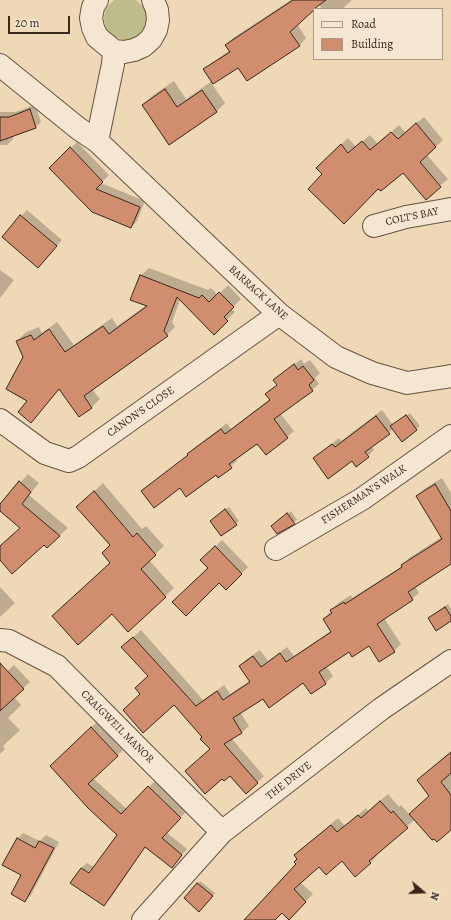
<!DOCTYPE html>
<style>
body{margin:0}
#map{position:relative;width:451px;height:920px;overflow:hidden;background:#eed8b6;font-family:Alegreya,serif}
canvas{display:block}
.legend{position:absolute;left:313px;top:8px;width:130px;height:52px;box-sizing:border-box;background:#f4e6d0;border:1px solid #a99988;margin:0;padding:5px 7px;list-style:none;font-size:12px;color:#39261b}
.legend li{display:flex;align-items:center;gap:8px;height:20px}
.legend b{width:20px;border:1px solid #a99988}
.north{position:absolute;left:403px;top:872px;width:40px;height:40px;-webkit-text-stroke:3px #f4e6d0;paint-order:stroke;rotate:109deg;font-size:11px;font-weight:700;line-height:16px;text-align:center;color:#39261b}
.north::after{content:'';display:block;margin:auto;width:14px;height:18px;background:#39261b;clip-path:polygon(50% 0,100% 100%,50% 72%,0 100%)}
.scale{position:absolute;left:8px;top:16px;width:62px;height:18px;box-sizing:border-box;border:2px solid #39261b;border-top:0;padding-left:5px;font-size:12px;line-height:14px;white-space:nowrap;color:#39261b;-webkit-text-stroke:3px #f4e6d0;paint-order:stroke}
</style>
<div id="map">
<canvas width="451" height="920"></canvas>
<ul class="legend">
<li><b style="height:5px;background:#f4e6d0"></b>Road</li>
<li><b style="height:11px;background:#d18e6f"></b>Building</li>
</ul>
<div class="north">N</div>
<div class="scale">20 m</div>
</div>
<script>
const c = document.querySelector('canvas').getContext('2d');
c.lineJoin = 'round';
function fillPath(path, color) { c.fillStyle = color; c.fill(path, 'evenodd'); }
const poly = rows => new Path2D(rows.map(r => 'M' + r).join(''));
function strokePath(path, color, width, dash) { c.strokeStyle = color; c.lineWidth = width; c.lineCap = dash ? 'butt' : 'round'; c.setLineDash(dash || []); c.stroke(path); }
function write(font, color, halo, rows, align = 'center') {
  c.font = font + ' Alegreya,serif'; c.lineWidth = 4; c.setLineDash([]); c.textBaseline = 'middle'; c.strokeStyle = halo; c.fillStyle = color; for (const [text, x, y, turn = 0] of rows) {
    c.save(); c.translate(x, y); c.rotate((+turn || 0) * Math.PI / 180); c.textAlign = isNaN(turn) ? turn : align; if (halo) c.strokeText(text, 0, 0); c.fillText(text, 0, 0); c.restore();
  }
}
fillPath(poly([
 [114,0,136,0,143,7,146,14,146,21,144,28,140,34,134,38,127,40,120,39,113,36,108,32,105,25,104,19,105,12,108,6]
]), '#bebd8a');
fillPath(poly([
 [291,0,352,0,342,9,322,9,319,5,297,24,306,38,300,45,248,80,239,66,212,84,225,103,216,112,143,105,152,96,174,81,186,99,212,81,205,70,212,63,230,50,226,45,233,38],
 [35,105,41,122,36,127,13,135,13,139,7,145,0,145,0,112,15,112],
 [424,117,443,140,427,155,448,179,426,198,403,171,378,187,324,174,324,161,348,138,356,147,370,135,378,144,399,125,405,132],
 [77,142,109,175,101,183,145,201,137,221,131,227,51,168],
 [27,210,62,240,44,261,21,216],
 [149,268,208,290,211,288,218,295,228,285,241,299,231,309,235,312,214,333,180,300,172,322,175,327,167,335,92,389,100,399,92,407,80,416,60,388,39,413,29,401,24,358,17,341,25,333,39,327,42,333,57,322,74,345,112,318,117,326,147,305,140,276],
 [0,270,14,280,0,298],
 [301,359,304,364,310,360,320,373,315,378,319,384,312,390,280,413,294,431,287,437,257,442,235,458,237,461,218,477,216,474,180,487,142,491,149,485,189,455,188,454,194,448,227,423,231,429,270,399,266,394,278,384,275,380],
 [382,410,393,425,410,413,420,426,402,440,393,429,371,446,374,450,368,456,352,460,314,458,339,438,341,441],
 [28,474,39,483,29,495,68,528,47,547,44,543,0,559,0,546,21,528,0,510,0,506],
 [442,478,451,493,451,557,415,586,419,593,412,599,384,618,401,644,394,651,369,645,349,650,326,666,333,676,326,683,311,693,304,682,263,698,240,712,249,726,242,732,232,739,264,776,257,783,211,749,204,737,174,704,141,694,149,676,130,640,141,630,203,700,224,685,230,694,251,680,240,666,247,659,260,650,268,661,287,647,294,656,331,631,324,619,338,603,351,595,352,598,403,566,409,558,442,537,417,496,424,489],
 [103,483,142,529,146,526,164,546,149,560,174,588,128,630,111,563,111,545,77,507],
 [229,507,239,521,236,524,214,518],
 [291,511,297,520,277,533,272,526],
 [222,540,248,567,226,589,202,560],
 [0,587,15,603,0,617],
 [448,604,451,609,451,620,429,618],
 [14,665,30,682,14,697,21,705,8,718,20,730,3,746,5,749,0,754,0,678],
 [97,722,123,750,93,778,127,809,155,781,186,812,166,832,187,849,172,867,146,846,110,899,104,904,81,868,87,863,94,867,118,834,51,766],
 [451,752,451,829,415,819,376,854,377,856,370,863,342,860,319,866,300,882,313,894,296,911,282,912,274,920,257,920,297,864,303,848,338,818,345,826,366,808,368,811,388,794,399,807,401,805,410,815,430,796,418,780],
 [23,833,40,841,46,835,59,842,31,895,25,901,17,839],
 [200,881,215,893,202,908,198,884]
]), '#0003');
const building = poly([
 [293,0,326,0,314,9,314,10,290,32,300,46,247,81,238,68,213,84,203,69,230,52,225,45,293,0],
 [165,89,177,107,202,90,217,112,169,145,142,105,165,89],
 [30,109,36,128,0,141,0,117,9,117,30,109],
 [416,123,436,147,420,162,441,187,426,200,403,173,381,191,378,189,344,224,308,189,322,174,316,168,341,144,348,153,362,141,370,150,391,132,398,139,416,123],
 [70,147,103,182,96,189,140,207,131,228,92,212,49,168,70,147],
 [20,215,57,246,38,268,2,237,20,215],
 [140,275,199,298,202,295,209,302,219,292,234,307,224,317,228,321,214,335,177,297,164,331,168,336,84,396,92,408,79,417,59,389,31,423,18,412,27,401,6,389,23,357,16,341,31,335,34,340,49,329,65,352,103,326,109,334,147,306,130,300,140,275],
 [294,364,298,370,303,366,314,380,309,385,313,391,274,419,288,438,266,455,257,444,229,464,232,468,218,478,216,475,186,497,180,488,154,508,141,491,188,455,187,454,221,429,225,434,270,400,265,394,277,385,273,380,294,364],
 [406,415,417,430,402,442,390,426,406,415],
 [376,416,390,434,365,452,369,457,356,467,352,461,328,479,313,458,332,444,335,447,376,416],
 [19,481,31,492,22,504,60,536,47,548,44,545,12,574,0,560,0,546,20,528,0,511,0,504,19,481],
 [435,484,451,511,451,564,408,592,413,600,377,624,395,652,379,662,369,646,352,657,349,652,319,672,326,684,311,694,303,683,269,708,263,699,233,718,242,733,224,744,258,783,246,794,230,776,224,781,222,779,205,794,185,771,210,749,200,739,202,737,174,705,143,733,123,710,140,694,135,688,148,676,121,647,133,637,196,706,217,691,223,700,250,682,239,666,253,656,261,667,280,653,286,662,331,632,323,619,332,613,330,610,344,602,345,604,402,567,401,565,442,539,416,496,435,484],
 [94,491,133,537,137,533,156,555,141,569,166,597,128,632,112,614,78,645,52,616,110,563,102,553,110,545,76,507,94,491],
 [225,509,237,525,221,536,210,521,225,509],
 [287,513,295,524,277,534,271,526,287,513],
 [215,546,242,574,226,590,219,583,186,616,172,602,208,568,200,560,215,546],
 [445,607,451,616,451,621,436,631,428,618,445,607],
 [0,663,24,689,0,711,0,663],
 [91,727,118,756,88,784,121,814,148,786,181,818,162,838,182,855,172,868,145,847,104,906,70,883,81,868,89,873,117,835,88,808,50,766,91,727],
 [451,752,451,773,441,782,451,795,451,830,437,842,434,839,432,840,409,814,429,796,417,780,451,752],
 [380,801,391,813,393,811,408,828,369,861,371,863,355,877,342,861,326,875,319,867,294,889,306,902,289,920,282,913,275,920,244,920,296,864,294,862,297,859,294,855,331,825,337,832,358,815,361,818,380,801],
 [17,838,35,848,39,841,54,848,25,902,11,894,21,875,2,865,17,838],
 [197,883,213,896,199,912,184,898,197,883]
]);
fillPath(building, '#d18e6f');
strokePath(building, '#39261b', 1);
const minor = poly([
 [97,0,93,7,91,18,93,28,97,37,114,51,124,52,134,50,143,46,151,39,156,30,158,20,157,10,153,0],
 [0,65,79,129,97,141,279,314,336,357,372,373,407,383,451,376],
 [97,141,113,64,114,51],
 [374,226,406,217,451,209],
 [0,420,45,453,69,461,78,457,279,314],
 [276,549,362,499,451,436],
 [0,640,9,641,57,666,133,743,222,832],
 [143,920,222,832,381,709,451,661]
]);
strokePath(minor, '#665242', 24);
strokePath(minor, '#f4e6d0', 22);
write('11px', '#39261b', '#f4e6d0', [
 ["COLT'S BAY",412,217,-12],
 ["BARRACK LANE",258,293,42],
 ["CANON'S CLOSE",141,412,-35],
 ["FISHERMAN'S WALK",364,495,-33],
 ["CRAIGWEIL MANOR",117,727,45],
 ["THE DRIVE",289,781,-38]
]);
</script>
